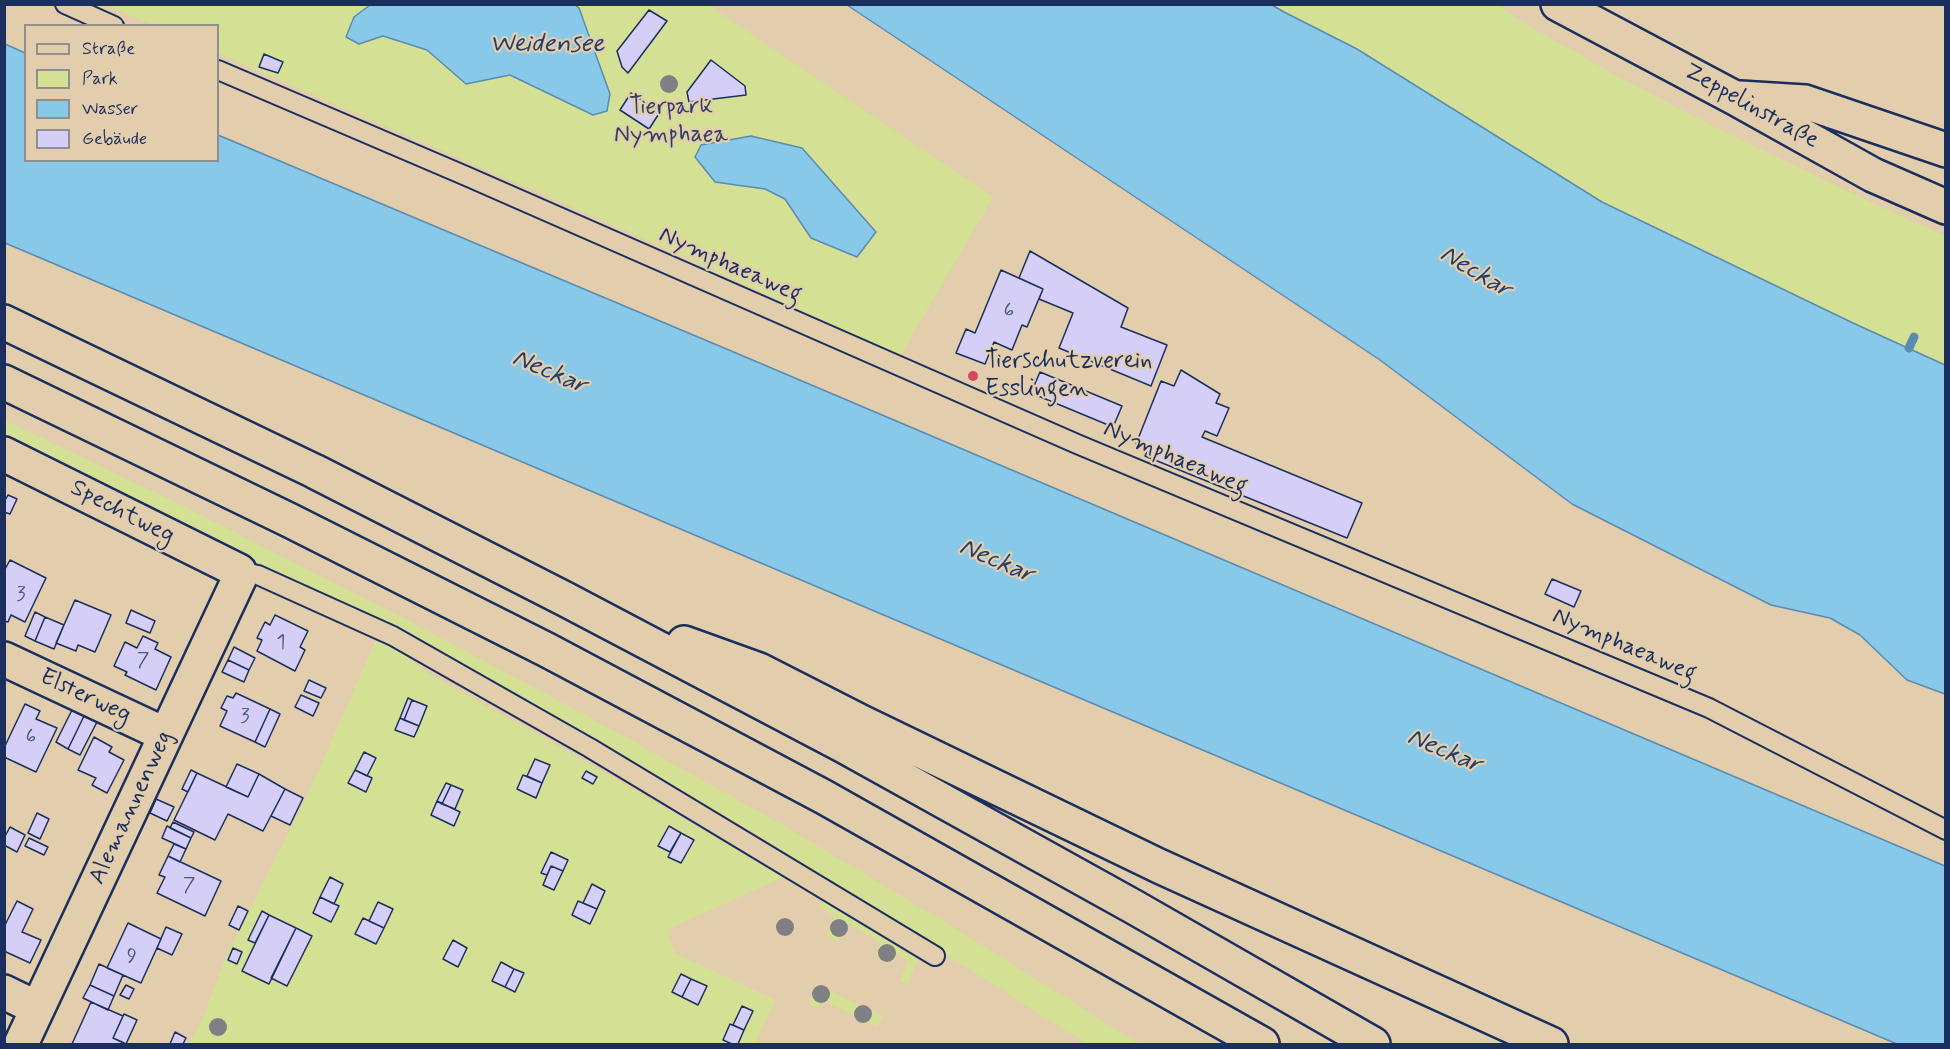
<!DOCTYPE html>
<meta charset="utf-8">
<style>
body{margin:0}
#map{position:relative;width:1950px;height:1049px;overflow:hidden;background:#e2cdac;font-family:Mynerve,sans-serif}
canvas{display:block}
.frame{position:absolute;inset:0;border:6px solid #1b2f5e;pointer-events:none}
.legend{position:absolute;left:24px;top:24px;width:195px;height:138px;box-sizing:border-box;background:#e2cdac;border:2px solid #928e8d;margin:0;padding:8px 10px;list-style:none;font-size:18px;color:#1b2f5e}
.legend li{display:flex;align-items:center;gap:12px;height:30px}
.legend b{width:30px;border:2px solid #928e8d}
</style>
<div id="map">
<canvas width="1950" height="1049"></canvas>
<div class="frame"></div>
<ul class="legend">
<li><b style="height:8px;background:#e2cdac"></b>Straße</li>
<li><b style="height:16px;background:#d4e194"></b>Park</li>
<li><b style="height:16px;background:#88c8e8"></b>Wasser</li>
<li><b style="height:16px;background:#d5cff8"></b>Gebäude</li>
</ul>
</div>
<script>
const c = document.querySelector('canvas').getContext('2d');
c.lineJoin = 'round';
function fillPath(path, color) { c.fillStyle = color; c.fill(path, 'evenodd'); }
const poly = rows => new Path2D(rows.map(r => 'M' + r).join(''));
function strokePath(path, color, width, dash) { c.strokeStyle = color; c.lineWidth = width; c.lineCap = dash ? 'butt' : 'round'; c.setLineDash(dash || []); c.stroke(path); }
function write(font, color, halo, rows, align = 'center') {
  c.font = font + ' Mynerve,sans-serif'; c.lineWidth = 4.5; c.setLineDash([]); c.textBaseline = 'middle'; c.strokeStyle = halo; c.fillStyle = color; for (const [text, x, y, turn = 0] of rows) {
    c.save(); c.translate(x, y); c.rotate((+turn || 0) * Math.PI / 180); c.textAlign = isNaN(turn) ? turn : align; if (halo) c.strokeText(text, 0, 0); c.fillText(text, 0, 0); c.restore();
  }
}
fillPath(poly([
 [105,5,708,5,993,197,900,356,673,251,218,53,218,26,154,25],
 [1272,5,1496,5,1532,28,1617,76,1720,130,1881,207,1945,236,1945,365,1853,323,1602,202,1357,49,1284,12],
 [4,420,175,502,392,612,591,718,774,820,945,922,1139,1044,1087,1044,758,835,537,709,260,565,5,442],
 [377,638,395,648,429,674,585,761,783,877,667,930,675,953,775,1000,755,1044,189,1044,201,1022,227,955,306,798],
 [823,900,918,960,907,984,900,981,908,961,897,954,892,962,876,953,881,943,848,923,838,941,826,935,835,917,819,906],
 [816,984,883,1016,878,1027,822,1000,818,1008,808,1003]
]), '#d4e194');
const water = poly([
 [370,5,575,5,579,8,610,94,607,111,593,115,510,75,466,84,427,50,383,36,359,44,346,37,354,17,370,5],
 [847,5,1272,5,1284,12,1357,49,1602,202,1853,323,1945,365,1945,694,1907,680,1860,635,1830,618,1771,605,1572,504,1380,360,847,5],
 [5,44,25,53,26,160,218,160,218,135,736,353,1945,866,1945,1044,1897,1044,5,243,5,44],
 [751,136,802,148,876,232,857,257,811,238,785,199,765,189,715,182,695,157,701,145,751,136]
]);
fillPath(water, '#88c8e8');
strokePath(water, '#5c8bb1', 1.5);
strokePath(poly([
 [1909,348,1914,337]
]), '#5c8bb1', 9);
const building = poly([
 [649,10,667,21,628,73,622,67,617,51,649,10],
 [264,54,283,62,278,73,259,67,264,54],
 [711,60,745,86,746,95,689,102,687,92,711,60],
 [631,93,660,112,649,129,620,110,631,93],
 [1030,251,1128,308,1121,327,1167,345,1151,386,1059,348,1073,313,1039,299,1043,289,1019,278,1030,251],
 [1001,270,1043,289,1027,327,1022,325,1012,350,994,342,985,364,956,353,966,329,975,333,1001,270],
 [1181,370,1220,394,1216,403,1229,408,1217,436,1205,431,1202,437,1362,503,1347,538,1145,456,1148,449,1136,444,1161,381,1174,386,1181,370],
 [1040,372,1122,406,1113,427,1031,393,1040,372],
 [8,495,17,499,10,514,4,512,4,502,8,495],
 [10,560,46,578,25,622,11,615,8,622,4,621,4,571,10,560],
 [1552,579,1581,591,1574,607,1545,594,1552,579],
 [75,600,111,615,95,652,78,645,76,651,56,643,75,600],
 [131,610,155,621,150,633,126,623,131,610],
 [35,612,45,617,35,641,25,636,35,612],
 [275,615,308,631,300,647,305,650,295,671,257,651,262,640,257,638,265,622,270,625,275,615],
 [45,617,64,625,54,649,35,641,45,617],
 [143,636,158,643,155,649,171,657,156,690,125,675,127,672,114,666,125,642,137,648,143,636],
 [234,647,255,658,249,670,228,660,234,647],
 [228,660,249,670,244,682,222,672,228,660],
 [309,680,326,688,321,698,304,691,309,680],
 [236,693,270,709,255,742,220,726,227,711,221,708,227,696,233,698,236,693],
 [301,695,319,703,313,716,295,707,301,695],
 [408,698,412,700,404,720,400,718,408,698],
 [412,700,427,706,419,726,404,720,412,700],
 [25,704,40,711,36,719,57,728,36,772,4,757,4,748,25,704],
 [270,709,280,714,265,747,255,742,270,709],
 [72,710,84,716,68,749,56,742,72,710],
 [84,716,97,722,80,755,68,749,84,716],
 [400,718,419,726,414,737,395,730,400,718],
 [94,737,112,747,109,752,124,760,107,793,92,785,96,778,78,770,94,737],
 [364,752,376,758,367,776,355,770,364,752],
 [535,759,550,765,542,783,527,776,535,759],
 [237,764,259,774,248,797,226,787,237,764],
 [191,770,197,773,188,792,182,789,191,770],
 [355,770,372,778,366,792,348,783,355,770],
 [586,771,597,777,593,784,582,778,586,771],
 [197,773,248,797,259,774,285,789,263,831,228,814,215,840,174,820,197,773],
 [523,775,542,783,536,798,517,789,523,775],
 [446,783,451,785,442,804,437,801,446,783],
 [451,785,463,790,455,809,442,804,451,785],
 [285,789,303,798,290,825,271,816,285,789],
 [156,799,174,807,167,821,150,813,156,799],
 [437,801,460,812,454,826,431,815,437,801],
 [37,813,49,819,40,839,28,833,37,813],
 [173,822,194,832,191,838,170,828,173,822],
 [167,826,191,838,186,849,162,838,167,826],
 [669,826,681,833,670,852,658,846,669,826],
 [10,827,25,835,17,852,4,845,4,838,10,827],
 [681,833,694,840,681,863,668,857,681,833],
 [29,838,48,847,44,855,25,846,29,838],
 [174,844,186,849,180,862,168,856,174,844],
 [551,852,568,860,563,871,551,866,547,875,541,873,551,852],
 [168,856,221,881,205,916,157,893,165,877,159,875,168,856],
 [551,866,563,871,554,890,543,885,551,866],
 [330,877,343,884,334,904,320,897,330,877],
 [592,884,605,891,597,909,583,903,592,884],
 [320,897,339,906,331,922,313,913,320,897],
 [17,901,33,909,22,932,41,940,30,963,4,951,4,927,17,901],
 [578,901,597,909,590,924,572,915,578,901],
 [378,902,393,909,384,928,369,921,378,902],
 [238,906,248,911,239,930,229,925,238,906],
 [262,911,269,915,255,943,248,940,262,911],
 [269,915,296,928,269,984,242,971,269,915],
 [363,918,384,928,376,944,355,934,363,918],
 [128,923,161,939,141,983,107,968,128,923],
 [166,927,182,934,172,955,157,948,166,927],
 [296,928,312,936,287,986,271,978,296,928],
 [453,940,467,948,458,967,443,959,453,940],
 [233,948,242,952,237,964,228,960,233,948],
 [501,962,514,969,505,987,492,981,501,962],
 [99,964,123,975,114,996,90,985,99,964],
 [514,969,524,973,515,992,505,987,514,969],
 [681,974,691,979,682,997,672,992,681,974],
 [691,979,707,986,698,1005,682,997,691,979],
 [90,985,114,996,108,1010,83,998,90,985],
 [126,985,134,989,129,999,120,995,126,985],
 [91,1002,123,1016,113,1038,122,1042,121,1044,72,1044,91,1002],
 [742,1006,753,1011,744,1030,733,1025,742,1006],
 [124,1014,137,1020,126,1044,113,1038,124,1014],
 [730,1024,744,1030,738,1044,732,1044,723,1040,730,1024],
 [175,1032,186,1038,183,1044,170,1044,175,1032]
]);
fillPath(building, '#d5cff8');
strokePath(building, '#1b2f5e', 1.5);
const lane = poly([
 [65,4,114,26],
 [218,70,466,176,1077,444,1709,708,1946,830],
 [239,571,258,575,393,636,590,748,935,956]
]);
const street = poly([
 [1558,4,1735,98,1873,175,1946,207],
 [1740,98,1805,102,1946,150],
 [4,454,239,571,240,577,21,1044],
 [4,659,166,735],
 [4,992,37,1008]
]);
const highway = poly([
 [4,322,314,471,565,599,844,746,1134,907,1373,1044],
 [4,382,289,520,547,650,824,797,1262,1044],
 [684,643,759,670,861,722,1159,866,1551,1044]
]);
strokePath(lane, '#1b2f5e', 22);
strokePath(street, '#1b2f5e', 38);
strokePath(highway, '#1b2f5e', 38);
strokePath(lane, '#e2cdac', 18);
strokePath(street, '#e2cdac', 33);
strokePath(highway, '#e2cdac', 33);
c.fillStyle = '#7f8084';
for (const [x, y] of [
 [669,84],
 [785,927],
 [839,928],
 [887,953],
 [821,994],
 [863,1014],
 [218,1027]
]) { c.beginPath(); c.arc(x, y, 9, 0, 2 * Math.PI); c.fill(); }
for (const [x, y, r, color] of [
 [973,376,6,"#d1495b"]
]) { const dot = new Path2D(); dot.arc(x, y, r, 0, 2 * Math.PI); c.fillStyle = color; c.fill(dot); strokePath(dot, '#e2cdac', 2); }
write('21px', '#4a5784', null, [
 ["6",1009,312],
 ["3",21,596],
 ["1",281,644],
 ["7",143,662],
 ["3",245,718],
 ["6",31,738],
 ["7",189,887],
 ["9",132,958]
]);
write('24px', '#1b2f5e', '#e2cdac', [
 ["Zeppelinstraße",1751,107,29],
 ["Nymphaeaweg",730,266,24],
 ["Nymphaeaweg",1175,459,23],
 ["Spechtweg",122,513,27],
 ["Nymphaeaweg",1624,646,23],
 ["Elsterweg",85,697,25],
 ["Alemannenweg",132,808,-65]
]);
write('24px', '#2e4163', '#e2cdac', [
 ["Tierpark",671,108],
 ["Nymphaea",671,136]
]);
write('24px', '#1b2f5e', '#e2cdac', [
 ["Tierschutzverein",985,362],
 ["Esslingen",985,390]
], 'left');
write('italic 26px', '#263e6c', '#e2cdac', [
 ["Weidensee",547,46],
 ["Neckar",1475,273,31],
 ["Neckar",549,373,23],
 ["Neckar",996,562,23],
 ["Neckar",1444,752,23]
]);
</script>
